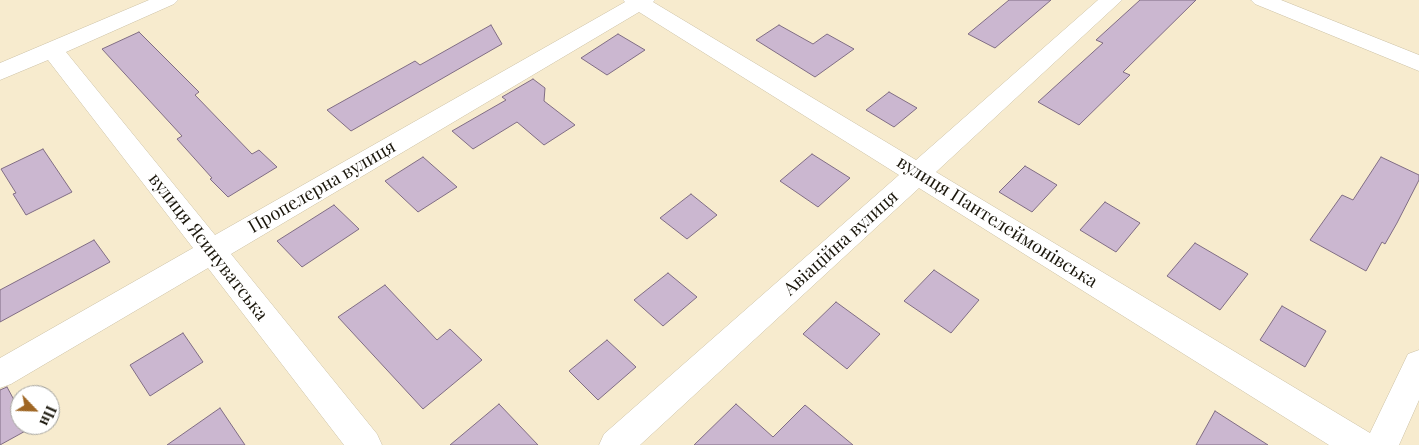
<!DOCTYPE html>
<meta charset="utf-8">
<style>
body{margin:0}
#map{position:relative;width:1419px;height:445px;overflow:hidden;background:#f7ebce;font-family:"Playfair Display",serif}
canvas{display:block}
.north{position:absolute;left:10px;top:385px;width:50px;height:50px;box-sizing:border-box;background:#fff;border:1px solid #a3a29d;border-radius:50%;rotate:114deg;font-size:14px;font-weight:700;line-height:20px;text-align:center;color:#1a160b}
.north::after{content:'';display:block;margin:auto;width:18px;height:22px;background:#9f6624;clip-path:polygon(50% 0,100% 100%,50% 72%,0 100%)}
</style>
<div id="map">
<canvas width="1419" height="445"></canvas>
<div class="north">Пн</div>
</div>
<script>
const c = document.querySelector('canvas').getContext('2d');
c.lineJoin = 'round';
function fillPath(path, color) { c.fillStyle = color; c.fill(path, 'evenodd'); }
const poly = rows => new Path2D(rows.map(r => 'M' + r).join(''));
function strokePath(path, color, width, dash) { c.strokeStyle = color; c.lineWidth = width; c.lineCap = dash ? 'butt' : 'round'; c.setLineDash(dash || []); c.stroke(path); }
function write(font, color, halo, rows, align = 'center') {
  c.font = font + ' "Playfair Display",serif'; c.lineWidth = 4; c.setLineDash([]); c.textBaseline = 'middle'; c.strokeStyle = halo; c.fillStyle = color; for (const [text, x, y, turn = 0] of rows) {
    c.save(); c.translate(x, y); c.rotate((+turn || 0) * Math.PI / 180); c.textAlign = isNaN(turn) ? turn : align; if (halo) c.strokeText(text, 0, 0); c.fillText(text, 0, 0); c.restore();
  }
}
const building = poly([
 [1009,0,1051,0,995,48,968,34,1009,0],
 [1140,0,1196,0,1123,72,1130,75,1079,125,1038,102,1103,43,1096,40,1140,0],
 [491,25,502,44,351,131,327,110,415,61,420,65,491,25],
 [779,25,813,44,827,34,854,49,815,77,756,40,779,25],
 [139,32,199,92,195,95,252,154,259,150,277,167,228,197,210,179,212,178,177,139,182,136,102,49,139,32],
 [618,34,645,50,607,75,581,58,618,34],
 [533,79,545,88,544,101,575,125,544,145,517,122,473,149,452,131,506,100,502,97,533,79],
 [889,92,917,108,894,127,866,110,889,92],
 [43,149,72,192,26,215,13,194,16,193,1,169,43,149],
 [812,154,850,178,818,207,780,181,812,154],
 [423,157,457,187,418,212,385,181,423,157],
 [1381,157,1419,175,1419,180,1397,223,1385,244,1382,242,1366,271,1310,240,1342,195,1353,200,1381,157],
 [1025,166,1057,185,1032,212,999,192,1025,166],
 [691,194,717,215,687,239,660,218,691,194],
 [1105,202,1140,223,1116,252,1080,230,1105,202],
 [334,205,359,229,302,267,277,241,334,205],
 [94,240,110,262,0,322,0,290,94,240],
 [1195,243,1248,274,1220,310,1167,276,1195,243],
 [934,270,979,300,951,333,904,301,934,270],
 [668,273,697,297,663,326,634,300,668,273],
 [385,285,437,340,450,329,482,360,423,409,338,317,385,285],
 [836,302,880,334,847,369,803,334,836,302],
 [1282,306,1326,331,1305,367,1260,340,1282,306],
 [183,333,203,362,150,396,130,365,183,333],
 [607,340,636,367,598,400,569,371,607,340],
 [7,387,20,411,20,425,27,425,29,429,0,445,0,390,7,387],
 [499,404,538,445,450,445,499,404],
 [736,404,773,437,805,405,853,445,694,445,736,404],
 [220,408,245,445,167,445,220,408],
 [1215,411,1268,445,1196,445,1215,411]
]);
fillPath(building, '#cbb7d0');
strokePath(building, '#806d84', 1);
const minor = poly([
 [149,0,178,0,174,4,66,52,215,235,625,2,623,0,655,0,653,2,916,160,1098,0,1122,0,936,172,1370,433,1408,354,1419,350,1419,400,1399,445,1329,445,919,188,640,445,599,445,604,434,899,175,639,12,231,254,377,434,382,445,344,445,208,268,11,384,0,388,0,358,193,248,48,60,0,80,0,63,149,0],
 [1251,0,1281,0,1419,55,1419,71,1255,4,1251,0]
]);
strokePath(minor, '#cbc0a4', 1);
fillPath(minor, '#fff');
write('18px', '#1a160b', '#fff', [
 ["Пропелерна вулиця",322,187,-30],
 ["вулиця Пантелеймонівська",997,222,32],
 ["Авіаційна вулиця",841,243,-42],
 ["вулиця Ясинуватська",208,247,52]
]);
</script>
